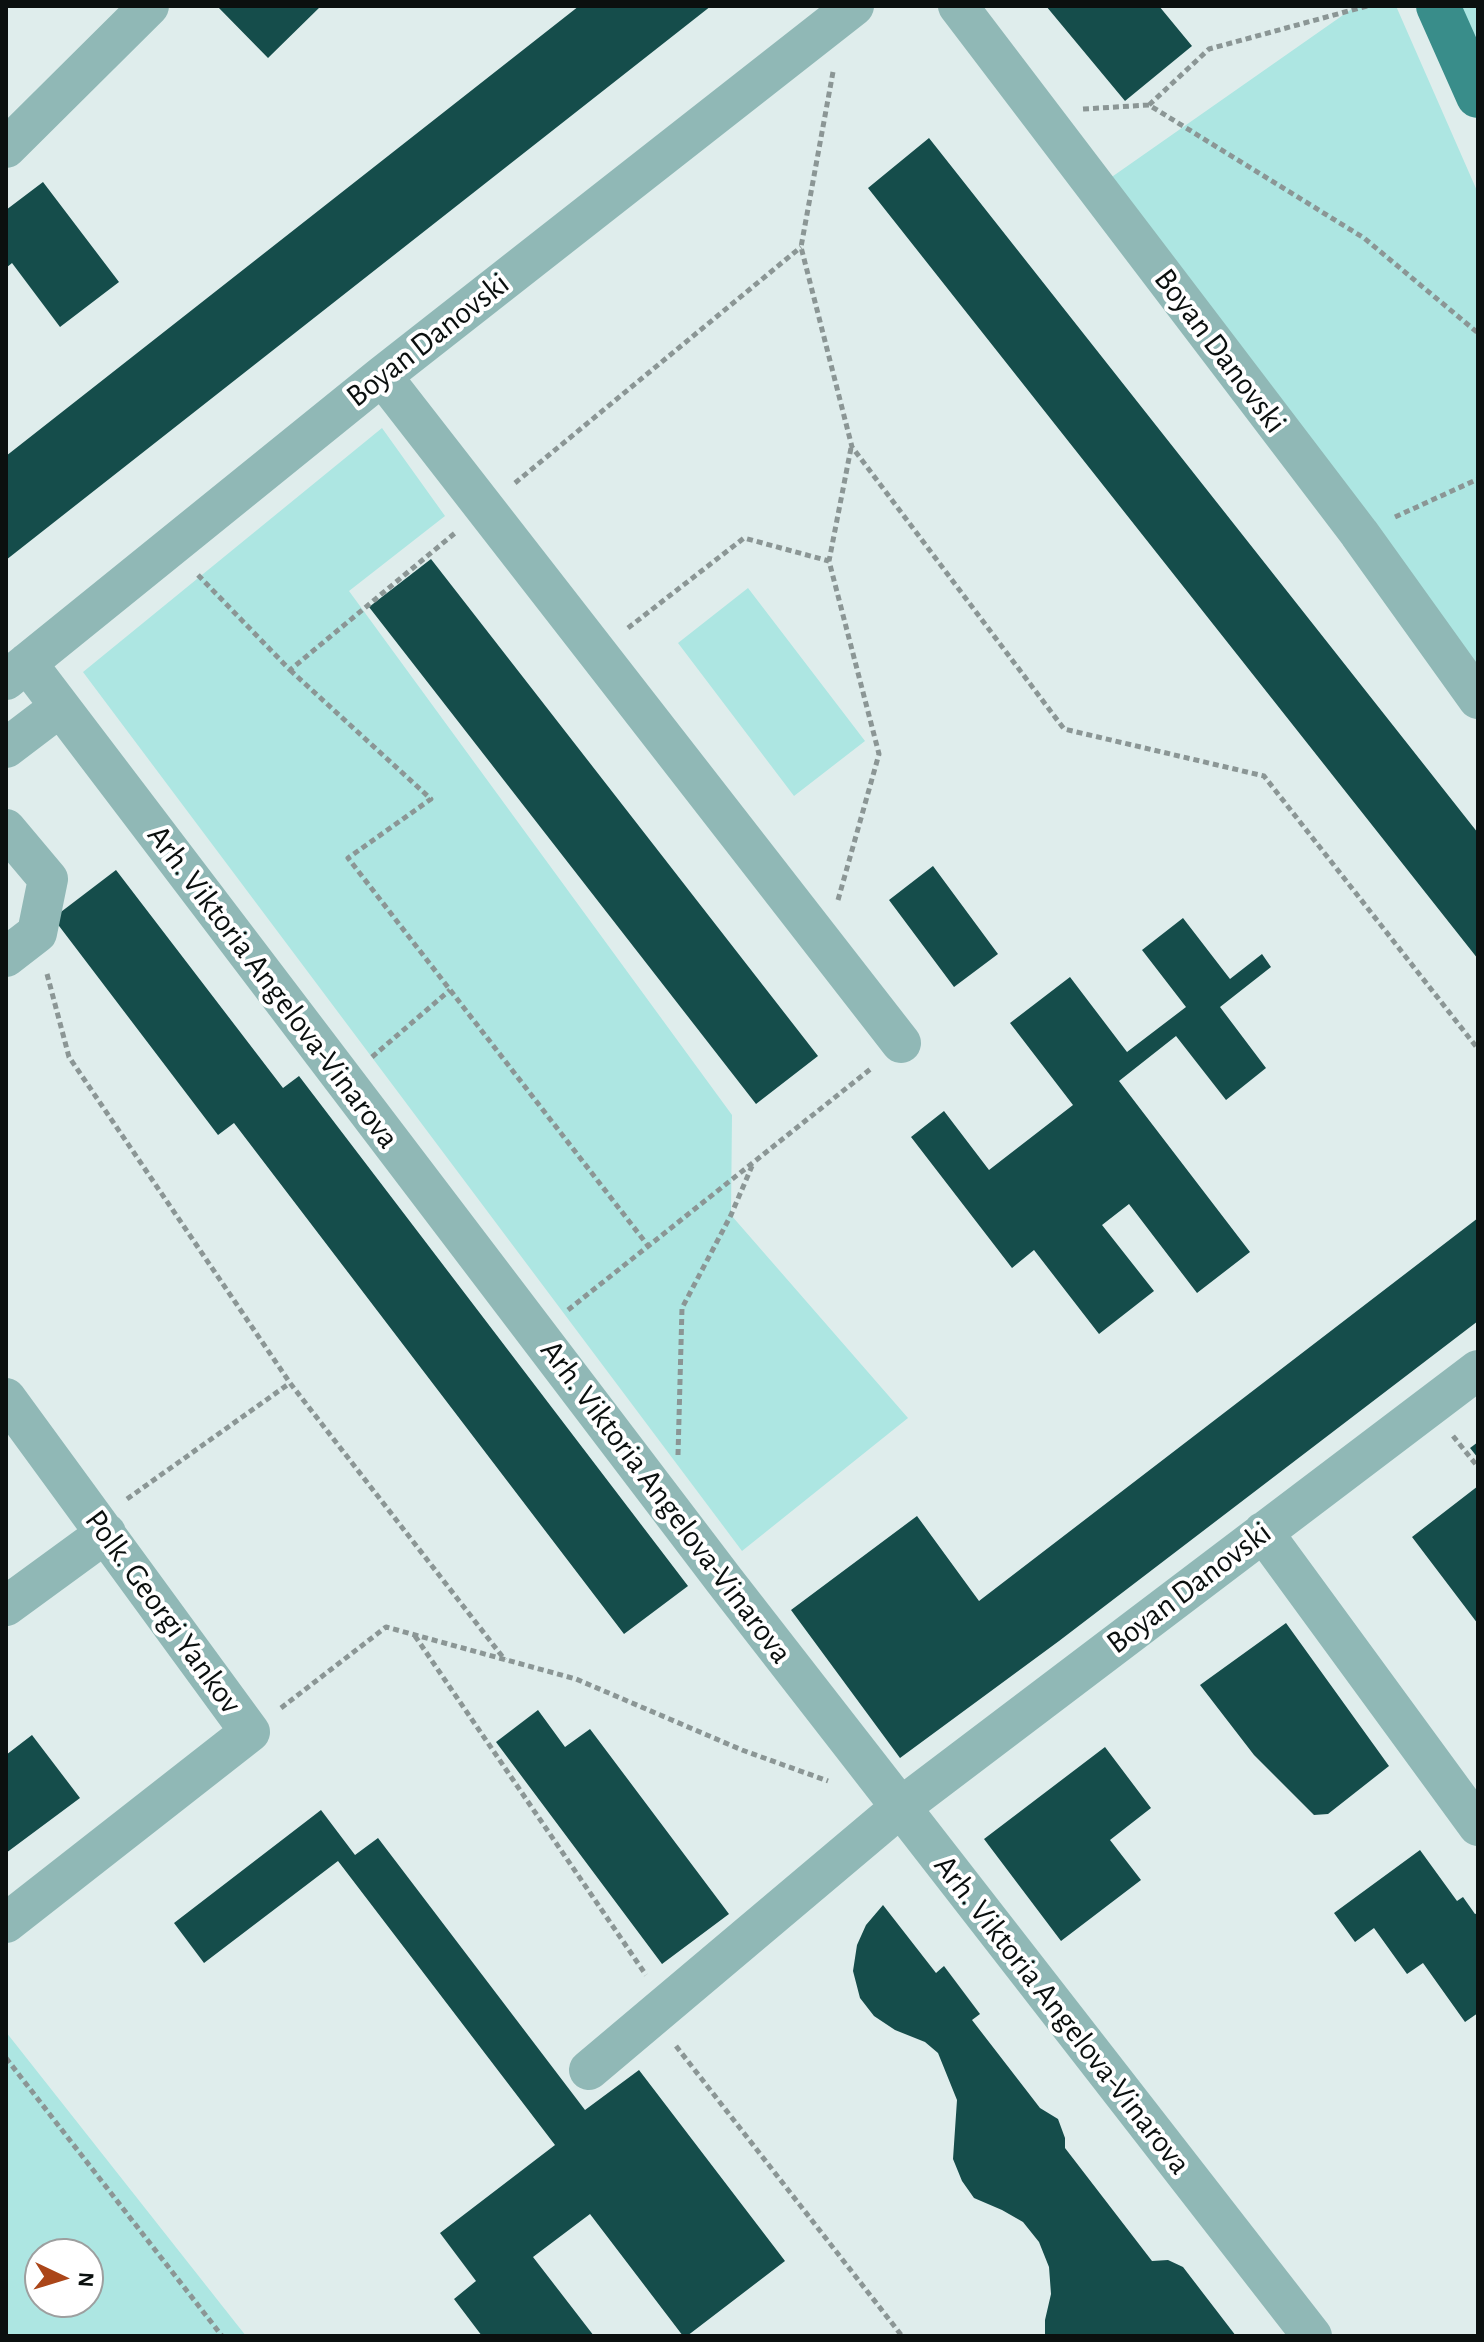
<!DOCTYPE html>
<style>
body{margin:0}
#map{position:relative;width:1484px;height:2342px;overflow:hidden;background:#dfedec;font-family:"Alegreya Sans",sans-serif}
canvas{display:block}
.frame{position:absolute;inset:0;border:8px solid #0b100f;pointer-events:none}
.north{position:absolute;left:24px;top:2238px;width:80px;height:80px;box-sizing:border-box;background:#fff;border:2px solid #9d9f9f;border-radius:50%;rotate:94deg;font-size:22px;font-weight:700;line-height:32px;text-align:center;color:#0b100f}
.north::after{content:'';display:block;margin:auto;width:28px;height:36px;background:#ab4619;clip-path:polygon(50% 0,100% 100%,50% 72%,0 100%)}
</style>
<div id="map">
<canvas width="1484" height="2342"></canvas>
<div class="frame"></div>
<div class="north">N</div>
</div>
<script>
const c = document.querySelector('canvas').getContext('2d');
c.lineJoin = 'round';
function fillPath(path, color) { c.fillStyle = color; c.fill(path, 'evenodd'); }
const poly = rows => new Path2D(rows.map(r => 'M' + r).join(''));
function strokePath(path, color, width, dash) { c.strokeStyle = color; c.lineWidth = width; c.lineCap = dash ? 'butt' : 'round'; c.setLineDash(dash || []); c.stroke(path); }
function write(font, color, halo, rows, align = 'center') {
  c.font = font + ' "Alegreya Sans",sans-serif'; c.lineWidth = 8; c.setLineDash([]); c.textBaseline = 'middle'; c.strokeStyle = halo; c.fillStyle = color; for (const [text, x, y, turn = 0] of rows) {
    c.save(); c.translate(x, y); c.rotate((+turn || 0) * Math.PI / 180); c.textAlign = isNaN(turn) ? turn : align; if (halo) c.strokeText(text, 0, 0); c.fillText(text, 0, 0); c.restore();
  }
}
fillPath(poly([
 [1356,6,1396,6,1478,193,1478,699,1096,188],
 [1458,6,1478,6,1478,51],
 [382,428,445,516,349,591,732,1115,731,1215,908,1418,742,1551,83,672],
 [748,588,865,741,794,796,678,643],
 [6,2032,246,2336,6,2336],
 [88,2254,88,2302,40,2302,40,2254]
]), '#ade6e2');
fillPath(poly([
 [217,6,321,6,268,58],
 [579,6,711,6,6,560,6,456],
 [1046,6,1159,6,1192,46,1125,101],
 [929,138,1478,833,1478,959,868,188],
 [43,182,119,282,60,327,12,263,6,268,6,210],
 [431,559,818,1056,756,1104,369,607],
 [933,866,998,954,954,987,889,900],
 [116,870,283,1088,299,1076,688,1586,624,1634,234,1123,218,1135,53,918],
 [1183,918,1230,979,1262,954,1271,967,1220,1007,1266,1068,1226,1100,1176,1036,1119,1081,1250,1252,1197,1293,1129,1204,1102,1225,1154,1291,1099,1334,1034,1250,1012,1268,911,1137,944,1111,989,1170,1073,1105,1010,1023,1070,977,1127,1052,1186,1007,1142,950],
 [1478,1218,1478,1321,1059,1641,900,1758,791,1610,917,1516,979,1601],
 [1478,1442,1478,1458,1470,1448],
 [1478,1486,1478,1624,1412,1537],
 [1286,1623,1389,1766,1328,1814,1314,1815,1254,1755,1200,1685],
 [538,1710,565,1747,590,1729,729,1914,662,1964,496,1742],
 [32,1735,80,1798,6,1853,6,1755],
 [1105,1747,1151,1808,1110,1840,1141,1880,1061,1941,984,1839],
 [321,1810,355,1855,378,1838,585,2110,639,2070,785,2261,687,2336,683,2336,590,2214,533,2257,594,2336,482,2336,454,2299,476,2281,440,2233,555,2145,338,1861,204,1963,174,1923],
 [1420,1850,1457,1901,1463,1897,1475,1914,1478,1913,1478,2013,1465,2022,1423,1963,1407,1974,1374,1928,1355,1942,1334,1913],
 [883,1905,936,1973,944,1966,980,2014,972,2020,1040,2108,1058,2119,1065,2138,1065,2148,1152,2261,1168,2260,1183,2267,1236,2336,1045,2336,1045,2320,1051,2294,1049,2267,1039,2242,1023,2222,1002,2210,974,2198,962,2181,953,2159,957,2100,938,2053,925,2042,895,2030,874,2016,860,1998,853,1971,857,1945,866,1925]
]), '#154d4b');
strokePath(poly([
 [833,72,801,247,852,447,1064,729,1264,776,1478,1049],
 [1149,105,1209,49,1367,6],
 [1083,109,1149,105,1364,238,1478,333],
 [515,483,801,247],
 [1395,517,1478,479],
 [198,575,290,670,455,533],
 [628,628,744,538,829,561],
 [290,670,431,799,348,858,649,1247],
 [838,900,879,754,829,561,851,448],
 [47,974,69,1057,290,1383,505,1660],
 [372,1057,450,990],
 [568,1310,873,1067],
 [1453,1436,1478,1467],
 [678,1455,682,1308,731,1215,752,1166],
 [127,1499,290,1383],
 [415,1636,646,1975],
 [281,1708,386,1627,576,1679,742,1750,828,1781],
 [676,2046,902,2336],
 [6,2058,222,2336]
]), '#8b9695', 5, [6, 4]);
strokePath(poly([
 [958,6,1359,533,1478,699],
 [6,148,149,6],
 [382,376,901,1043],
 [27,663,724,1580,1312,2336],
 [6,680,382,376,854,6],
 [6,748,60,707],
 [6,829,48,879,37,933,6,957],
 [6,1398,250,1732,6,1923],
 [1263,1532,1478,1826],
 [6,1606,106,1533],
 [589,2070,901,1807,1478,1370]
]), '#90b8b6', 40);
strokePath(poly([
 [1438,6,1478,96]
]), '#398d8a', 44);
write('32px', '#0b100f', '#fff', [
 ["Boyan Danovski",428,340,-38],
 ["Boyan Danovski",1220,351,53],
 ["Arh. Viktoria Angelova-Vinarova",273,987,53],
 ["Arh. Viktoria Angelova-Vinarova",666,1502,53],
 ["Boyan Danovski",1189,1588,-37],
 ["Polk. Georgi Yankov",163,1612,54],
 ["Arh. Viktoria Angelova-Vinarova",1062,2015,52]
]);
</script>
